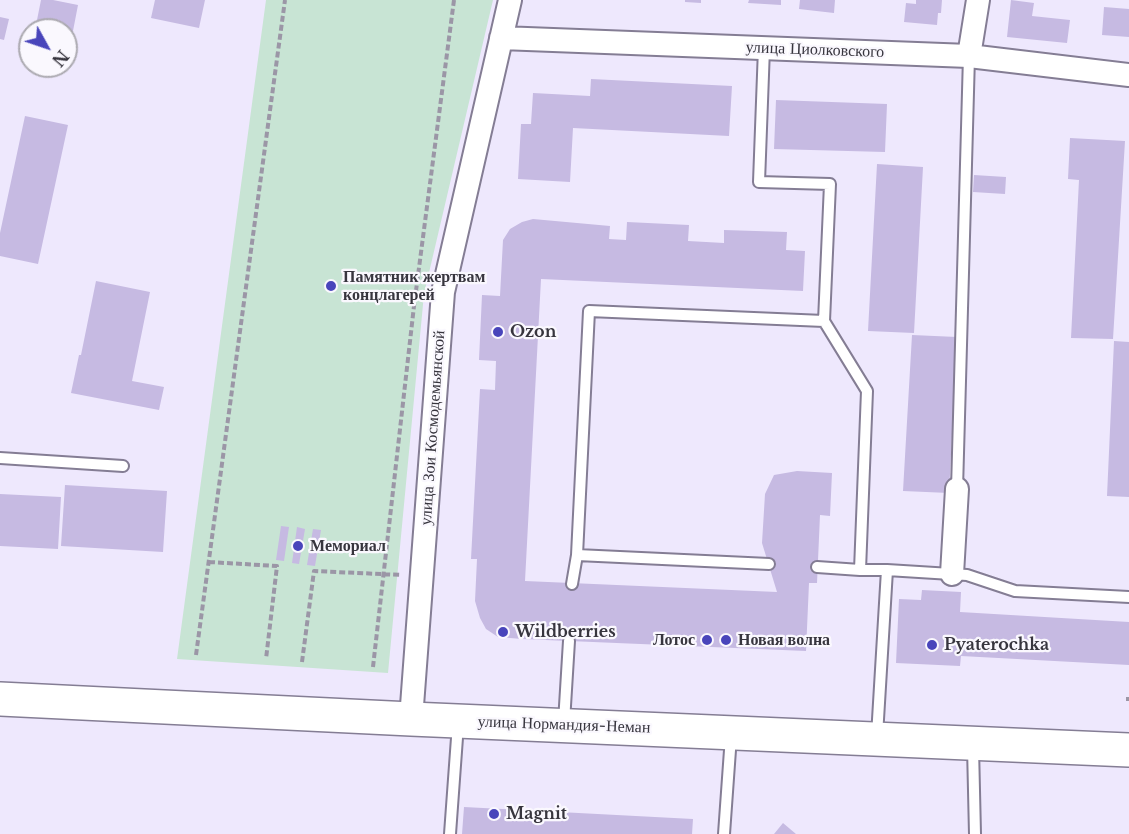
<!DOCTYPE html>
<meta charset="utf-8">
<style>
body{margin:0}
#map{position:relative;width:1129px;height:834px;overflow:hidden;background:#eee8fd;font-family:"Libre Baskerville",serif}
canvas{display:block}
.north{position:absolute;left:18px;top:18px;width:60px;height:60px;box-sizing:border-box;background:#faf8fe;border:2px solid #acaab1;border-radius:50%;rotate:130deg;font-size:16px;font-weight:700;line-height:24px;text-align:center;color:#37353e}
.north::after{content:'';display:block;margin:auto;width:21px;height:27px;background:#4945bb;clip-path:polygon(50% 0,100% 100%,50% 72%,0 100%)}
</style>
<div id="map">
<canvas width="1129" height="834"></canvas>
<div class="north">N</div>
</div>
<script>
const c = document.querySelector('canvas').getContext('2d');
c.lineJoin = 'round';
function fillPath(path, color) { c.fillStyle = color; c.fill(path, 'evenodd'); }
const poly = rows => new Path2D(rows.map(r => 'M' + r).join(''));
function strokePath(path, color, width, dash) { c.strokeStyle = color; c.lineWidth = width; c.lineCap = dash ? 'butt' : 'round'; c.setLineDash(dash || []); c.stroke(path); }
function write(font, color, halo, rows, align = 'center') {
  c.font = font + ' "Libre Baskerville",serif'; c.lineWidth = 4.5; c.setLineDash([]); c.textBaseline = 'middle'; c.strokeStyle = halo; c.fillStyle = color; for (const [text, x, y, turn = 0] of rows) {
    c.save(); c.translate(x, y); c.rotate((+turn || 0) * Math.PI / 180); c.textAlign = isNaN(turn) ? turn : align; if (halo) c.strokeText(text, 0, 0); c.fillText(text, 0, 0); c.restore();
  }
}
fillPath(poly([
 [266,0,493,0,424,294,388,673,177,659]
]), '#c8e4d4');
fillPath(poly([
 [41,0,53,0,78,5,67,62,66,30,35,30],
 [155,0,205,0,199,28,151,18],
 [685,0,701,0,701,3,685,2],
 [749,0,781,0,781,5,748,3],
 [800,0,835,0,834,13,799,9],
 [916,0,942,0,941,13,938,13,937,25,904,22,906,3,916,4],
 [1011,0,1034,3,1032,16,1070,20,1067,43,1007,37],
 [1104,7,1129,9,1129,37,1102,35],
 [0,17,9,19,4,40,0,39],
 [45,66,66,66,65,71],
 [591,79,732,86,729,136,573,128,570,182,518,179,521,124,531,124,533,93,590,96],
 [776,100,887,104,885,152,774,149],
 [25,116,68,125,38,264,0,256,0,233],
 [1070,138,1125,141,1113,339,1071,338,1079,180,1068,179],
 [877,164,923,167,914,333,868,331],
 [974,175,1006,177,1005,194,973,192],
 [533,219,610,226,609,239,626,240,627,222,689,225,688,241,724,243,724,230,787,232,786,250,805,251,803,291,541,279,525,581,777,592,762,543,765,494,774,475,797,471,832,473,830,516,820,515,817,583,809,583,806,651,522,639,498,637,486,629,480,618,475,601,477,559,471,559,480,389,495,390,496,361,479,360,482,295,500,296,503,240,510,229,522,222],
 [96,281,150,292,132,381,164,387,159,410,71,393,79,355,81,355],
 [912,335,957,337,949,493,903,491],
 [1114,341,1129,342,1129,497,1107,496],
 [65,485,167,491,163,552,61,546],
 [0,494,61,497,58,549,0,546],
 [281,526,289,527,284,561,276,560],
 [297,527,305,529,299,564,292,563],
 [313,529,321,530,315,566,307,565],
 [922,590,961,592,960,612,1129,622,1129,665,961,656,960,666,896,663,899,599,921,600],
 [464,807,693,819,692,834,462,834],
 [783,823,796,834,774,834]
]), '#c6bae2');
const lane = poly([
 [764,48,759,182,830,184,824,321],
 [0,458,123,466],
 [957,489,969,56],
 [577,555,589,311,824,321,867,391,860,570],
 [817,567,860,570,887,570],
 [572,584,577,555,769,564],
 [564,722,569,641],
 [877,736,887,570,967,575,1015,591,1129,597],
 [973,747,975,834],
 [450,834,458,724],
 [724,834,731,736]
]);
const street = poly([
 [501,38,969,56,1129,75],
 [969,56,978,0],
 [952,574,957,489],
 [411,719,443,292,510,0]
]);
const primary = poly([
 [0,699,411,719,1129,750]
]);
strokePath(lane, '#847d94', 14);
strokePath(street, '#847d94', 26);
strokePath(primary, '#847d94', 36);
strokePath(poly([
 [209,562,277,566,266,659],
 [196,655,285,0],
 [302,662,314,571,402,575],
 [373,667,414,306,454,0],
 [1126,699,1129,699]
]), '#9b96a6', 4, [6, 3]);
strokePath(lane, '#fff', 10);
strokePath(street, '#fff', 22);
strokePath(primary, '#fff', 33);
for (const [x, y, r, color] of [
 [331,286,6,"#4945bb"],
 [498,332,6,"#4945bb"],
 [298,546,6,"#4945bb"],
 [503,632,6,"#4945bb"],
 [707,640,6,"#4945bb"],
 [726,640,6,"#4945bb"],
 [932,645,6,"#4945bb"],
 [494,814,6,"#4945bb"]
]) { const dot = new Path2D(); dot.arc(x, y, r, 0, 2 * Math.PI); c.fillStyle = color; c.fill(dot); strokePath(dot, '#faf8fe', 2); }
write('16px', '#37353e', '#faf8fe', [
 ["улица Циолковского",815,50,2],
 ["улица Зои Космодемьянской",433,428,-86],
 ["улица Нормандия-Неман",564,725,2]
]);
write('bold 16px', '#37353e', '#faf8fe', [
 ["Памятник жертвам",343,277],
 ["концлагерей",343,295],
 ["Ozon",510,332],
 ["Мемориал",310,546],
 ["Wildberries",515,632],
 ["Лотос",695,640,"right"],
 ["Новая волна",738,640],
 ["Pyaterochka",944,645],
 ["Magnit",506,814]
], 'left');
</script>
